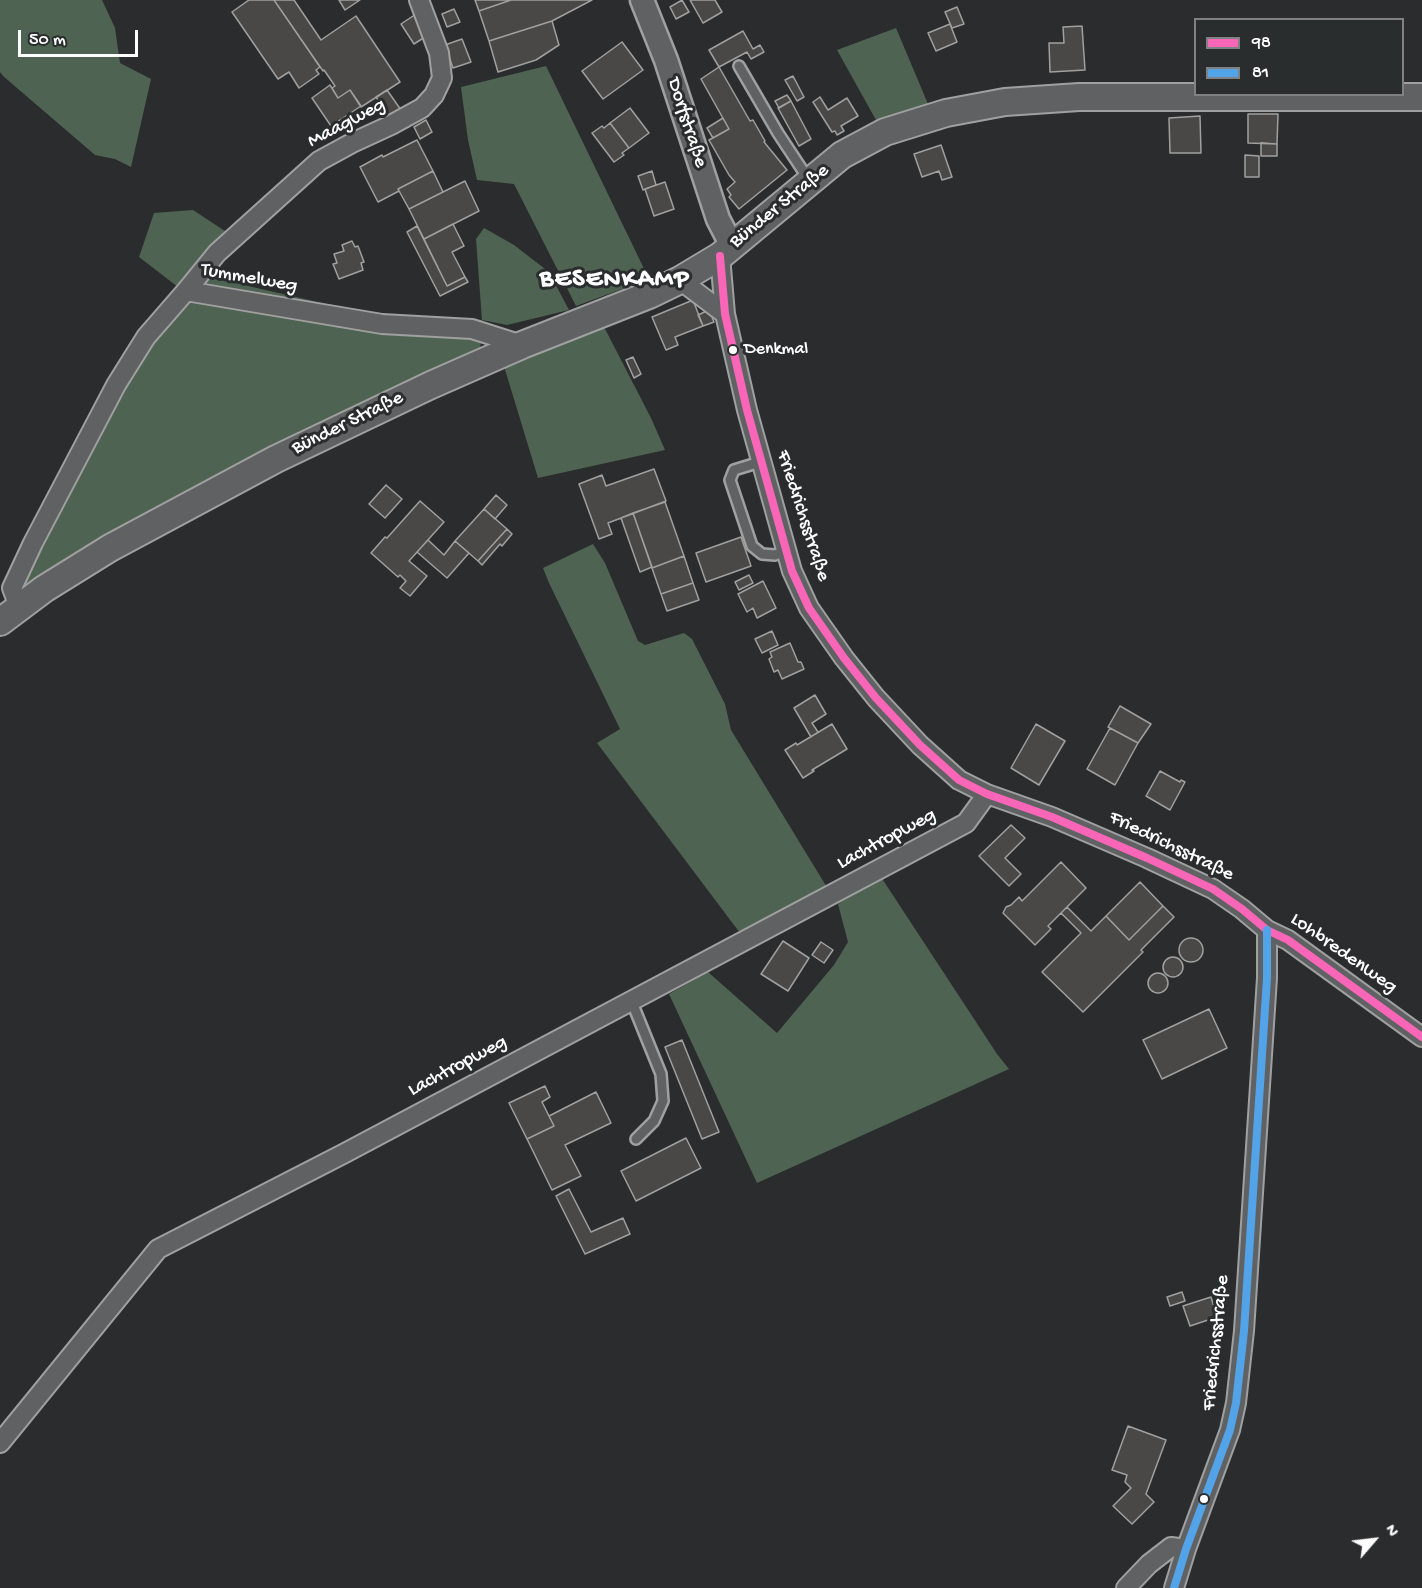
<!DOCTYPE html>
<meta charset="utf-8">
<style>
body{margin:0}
#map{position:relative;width:1422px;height:1588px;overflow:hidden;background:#2b2c2d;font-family:"Gochi Hand",sans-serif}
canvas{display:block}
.legend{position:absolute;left:1194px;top:18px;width:210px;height:78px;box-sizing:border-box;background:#2a2d2e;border:2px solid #7f8182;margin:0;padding:8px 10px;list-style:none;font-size:18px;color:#fff}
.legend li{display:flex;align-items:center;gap:12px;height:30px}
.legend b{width:30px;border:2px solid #7f8182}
.north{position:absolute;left:1344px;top:1510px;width:60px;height:60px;-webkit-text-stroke:4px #2a2d2e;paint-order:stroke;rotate:62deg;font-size:16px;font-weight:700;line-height:24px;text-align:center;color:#fff}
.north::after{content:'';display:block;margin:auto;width:21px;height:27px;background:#fff;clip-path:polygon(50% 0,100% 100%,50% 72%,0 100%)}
.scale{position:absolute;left:18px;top:30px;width:120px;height:27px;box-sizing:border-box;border:3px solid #fff;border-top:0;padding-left:8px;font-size:18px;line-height:21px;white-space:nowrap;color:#fff;-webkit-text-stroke:4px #2a2d2e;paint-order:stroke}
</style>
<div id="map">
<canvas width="1422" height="1588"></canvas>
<ul class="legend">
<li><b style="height:8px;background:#fa66b7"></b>98</li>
<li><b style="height:8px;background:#53a3e8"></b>81</li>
</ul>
<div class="north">N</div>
<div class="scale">50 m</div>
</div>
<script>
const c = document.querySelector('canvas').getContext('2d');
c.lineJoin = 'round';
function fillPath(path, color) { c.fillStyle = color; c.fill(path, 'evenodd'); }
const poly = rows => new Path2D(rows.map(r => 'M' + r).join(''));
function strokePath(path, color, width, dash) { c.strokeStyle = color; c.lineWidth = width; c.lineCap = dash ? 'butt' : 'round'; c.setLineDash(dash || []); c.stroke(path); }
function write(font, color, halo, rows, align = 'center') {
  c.font = font + ' "Gochi Hand",sans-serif'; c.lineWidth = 6; c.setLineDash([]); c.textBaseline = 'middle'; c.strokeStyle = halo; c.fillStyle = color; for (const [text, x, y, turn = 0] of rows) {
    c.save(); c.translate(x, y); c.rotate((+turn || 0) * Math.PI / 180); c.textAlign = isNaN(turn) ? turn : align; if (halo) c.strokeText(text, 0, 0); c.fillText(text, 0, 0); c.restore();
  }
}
fillPath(poly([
 [0,0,102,0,115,28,120,63,151,79,131,167,115,159,95,155,3,76,0,72],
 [896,28,928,104,876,120,837,50],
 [546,66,649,279,576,306,514,184,477,180,468,140,461,87],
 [193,210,231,235,205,276,361,312,454,321,482,320,476,239,484,228,514,245,549,272,569,310,507,325,482,320,480,353,40,581,17,588,50,495,104,385,178,287,139,257,154,213],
 [603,325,651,418,665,450,538,478,503,363],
 [593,544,605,563,638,641,645,645,684,633,692,639,725,704,731,730,828,889,740,933,597,743,620,729,549,583,543,568],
 [881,877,997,1054,1009,1069,757,1183,669,994,708,972,777,1033,834,965,848,942,838,904]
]), '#4f6353');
const building = poly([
 [249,0,274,0,320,67,316,70,319,74,299,88,289,72,278,79,232,12,249,0],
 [274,0,294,0,321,40,356,16,400,82,361,107,350,90,338,98,332,88,335,86,324,70,323,71,274,0],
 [339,0,360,0,345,10,339,0],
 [475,0,511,0,479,11,475,0],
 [511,0,592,0,552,21,489,41,479,11,511,0],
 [682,0,689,12,676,19,670,7,682,0],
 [690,0,715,0,722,12,703,23,690,0],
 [957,7,964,24,952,28,945,12,957,7],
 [454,9,460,22,447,27,442,14,454,9],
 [416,14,425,37,414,44,401,24,416,14],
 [552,21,559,45,536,60,498,72,489,41,552,21],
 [950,24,957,42,936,51,928,33,950,24],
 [1082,26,1085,70,1050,72,1049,43,1064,43,1063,27,1082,26],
 [743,31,753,49,760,45,764,52,751,59,747,52,719,67,709,50,743,31],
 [462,39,471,62,453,68,445,45,462,39],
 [622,42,643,70,603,99,582,71,622,42],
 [719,67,750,121,753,120,765,141,764,142,787,170,739,209,729,197,731,195,727,189,735,182,729,175,709,140,729,129,701,79,719,67],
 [793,76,804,97,797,101,785,80,793,76],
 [330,85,338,98,350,90,361,106,331,126,312,98,330,85],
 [387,90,401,110,389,117,376,97,387,90],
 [787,95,791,101,779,108,775,101,787,95],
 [820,97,828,110,847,98,858,116,841,126,844,131,837,135,835,131,832,132,813,102,820,97],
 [791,101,811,139,799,146,778,108,791,101],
 [630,108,649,133,629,148,610,123,630,108],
 [1248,114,1278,114,1277,144,1248,143,1248,114],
 [1200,116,1201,153,1170,153,1169,118,1200,116],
 [723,118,729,129,713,138,707,128,723,118],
 [426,120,432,132,420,139,414,127,426,120],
 [610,123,629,148,622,153,624,155,614,162,592,133,602,126,604,128,610,123],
 [417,140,433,171,398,189,399,191,378,202,360,167,382,155,383,157,417,140],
 [1261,143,1277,144,1277,156,1261,156,1261,143],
 [941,145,952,177,942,180,939,171,922,177,914,154,941,145],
 [1245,155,1259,156,1259,177,1245,177,1245,155],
 [433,171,443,192,409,209,398,189,433,171],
 [652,171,656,185,643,190,638,176,652,171],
 [465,181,479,211,424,239,409,209,465,181],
 [665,182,674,209,654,216,645,189,665,182],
 [453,224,464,246,452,252,465,277,447,286,424,239,453,224],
 [417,226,447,286,465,277,468,282,440,296,407,232,417,226],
 [352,241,355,247,358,246,364,262,361,263,363,270,339,279,333,264,337,263,334,254,344,251,342,245,352,241],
 [693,300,703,326,675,337,678,345,666,350,652,317,693,300],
 [709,310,714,322,703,326,698,315,709,310],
 [633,357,641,374,634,378,626,360,633,357],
 [654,469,666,501,608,523,612,534,599,539,579,484,602,475,606,486,654,469],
 [386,485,402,499,385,518,369,504,386,485],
 [496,495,507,505,495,519,484,509,496,495],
 [420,501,444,522,409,561,427,576,410,596,400,588,406,581,400,575,398,577,371,553,385,537,387,538,420,501],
 [665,502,684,556,652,568,633,513,665,502],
 [484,509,507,529,478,561,455,541,484,509],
 [633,513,652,567,640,572,621,518,633,513],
 [507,529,512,534,502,546,500,544,482,565,478,561,507,529],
 [741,537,751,566,706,582,696,553,741,537],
 [428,540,444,555,455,541,469,553,447,578,417,552,428,540],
 [684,556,693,583,661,594,652,568,684,556],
 [749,575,753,583,739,590,735,582,749,575],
 [763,581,776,608,757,618,753,608,747,612,738,594,763,581],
 [693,583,699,600,667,611,661,594,693,583],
 [772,631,778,645,762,653,755,639,772,631],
 [790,643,798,662,801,662,804,669,782,679,778,670,774,672,769,659,772,657,770,652,790,643],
 [815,695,826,714,812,723,818,732,811,737,794,708,815,695],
 [1120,706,1151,724,1138,743,1108,727,1120,706],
 [832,724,847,749,812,770,814,771,803,778,785,750,796,743,797,745,832,724],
 [1036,724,1065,741,1039,785,1011,768,1036,724],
 [1110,728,1138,743,1115,785,1087,769,1110,728],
 [1160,771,1180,782,1181,780,1185,782,1170,810,1146,796,1160,771],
 [1011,825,1025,838,1005,858,1021,874,1009,886,979,856,1011,825],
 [1061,862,1086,888,1048,926,1051,929,1035,945,1003,913,1006,907,1011,905,1019,897,1022,901,1061,862],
 [1140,882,1163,906,1129,940,1106,916,1140,882],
 [1163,906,1174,917,1141,950,1143,952,1083,1012,1042,972,1081,933,1061,913,1067,907,1091,931,1106,916,1129,940,1163,906],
 '1179 950a12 12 0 1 1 24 0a12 12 0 1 1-24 0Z',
 [783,941,809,958,788,991,761,974,783,941],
 [821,942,833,950,824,963,812,955,821,942],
 '1163 967a10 10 0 1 1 20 0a10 10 0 1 1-20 0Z',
 '1148 983a10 10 0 1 1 20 0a10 10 0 1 1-20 0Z',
 [1209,1009,1227,1048,1162,1079,1143,1040,1209,1009],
 [682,1040,719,1132,702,1139,665,1047,682,1040],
 [545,1086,550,1097,542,1102,554,1126,527,1139,509,1103,545,1086],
 [596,1092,611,1123,565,1145,581,1176,552,1190,527,1139,554,1126,549,1116,596,1092],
 [686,1138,701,1168,636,1201,621,1171,686,1138],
 [569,1189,591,1232,623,1218,630,1234,585,1254,556,1196,569,1189],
 [1182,1292,1185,1301,1170,1306,1167,1297,1182,1292],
 [1211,1297,1217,1317,1190,1326,1183,1306,1211,1297],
 [1128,1426,1166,1440,1146,1494,1154,1502,1132,1524,1113,1506,1131,1488,1125,1482,1127,1475,1112,1470,1128,1426]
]);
fillPath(building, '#4a4846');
strokePath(building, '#a0a0a0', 1.5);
const service = poly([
 [739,66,778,133,809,180],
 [760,462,734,470,730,480,752,546,762,554,775,555,786,551],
 [631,1000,661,1074,663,1101,654,1121,636,1139]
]);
const minor = poly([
 [720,256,725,314,747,410,792,571,809,608,844,658,876,698,920,745,959,780,987,794,1052,817,1147,858,1213,889,1242,909,1267,930,1288,940,1422,1037],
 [680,280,725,314],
 [186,291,217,253,319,161,352,143,391,125,422,108,434,95,442,78,439,53,419,0],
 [19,607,12,588,33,543,116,385,146,337,186,291,382,324,472,329,522,345],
 [0,1443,158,1249,345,1153,966,823,987,794],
 [1126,1588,1149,1564,1171,1547,1186,1549],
 [1174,1588,1186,1549,1230,1430,1236,1403,1244,1331,1267,978,1267,930]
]);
const tertiary = poly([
 [642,0,666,60,718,219,732,246]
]);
const secondary = poly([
 [0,622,44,589,110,548,276,459,431,385,522,345,649,295,680,280,720,256,842,155,885,132,946,113,1005,102,1079,97,1422,97]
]);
strokePath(service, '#a0a0a0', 14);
strokePath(minor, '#a0a0a0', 22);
strokePath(tertiary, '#a0a0a0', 27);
strokePath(secondary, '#a0a0a0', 30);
strokePath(service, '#606162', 9);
strokePath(minor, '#606162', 18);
strokePath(tertiary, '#606162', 22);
strokePath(secondary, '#606162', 26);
strokePath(poly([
 [720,256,725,314,747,410,792,571,809,608,844,658,876,698,920,745,959,780,987,794,1052,817,1147,858,1213,889,1242,909,1267,930,1288,940,1422,1037]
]), '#fa66b7', 8);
strokePath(poly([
 [1174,1588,1186,1549,1230,1430,1236,1403,1244,1331,1267,978,1267,930]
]), '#53a3e8', 8);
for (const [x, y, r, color] of [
 [733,350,5,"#fff"],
 [1204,1499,5,"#fff"]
]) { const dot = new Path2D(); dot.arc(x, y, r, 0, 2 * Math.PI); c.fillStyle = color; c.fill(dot); strokePath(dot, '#2a2d2e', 2); }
write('18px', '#fff', '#2a2d2e', [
 ["Denkmal",744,350]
], 'left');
write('20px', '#fff', '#2a2d2e', [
 ["Dorfstraße",686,123,72],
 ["Maagweg",347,124,-28],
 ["Bünder Straße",780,207,-39],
 ["Tummelweg",249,279,10],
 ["Bünder Straße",348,424,-26],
 ["Friedrichsstraße",802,516,72],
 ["Lachtropweg",887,840,-28],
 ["Friedrichsstraße",1171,847,26],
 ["Lohbredenweg",1343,954,35],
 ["Lachtropweg",458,1067,-28],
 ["Friedrichsstraße",1217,1343,-84]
]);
c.letterSpacing = '1.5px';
write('bold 26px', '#fff', '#2a2d2e', [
 ["BESENKAMP",615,281]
]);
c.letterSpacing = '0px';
</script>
